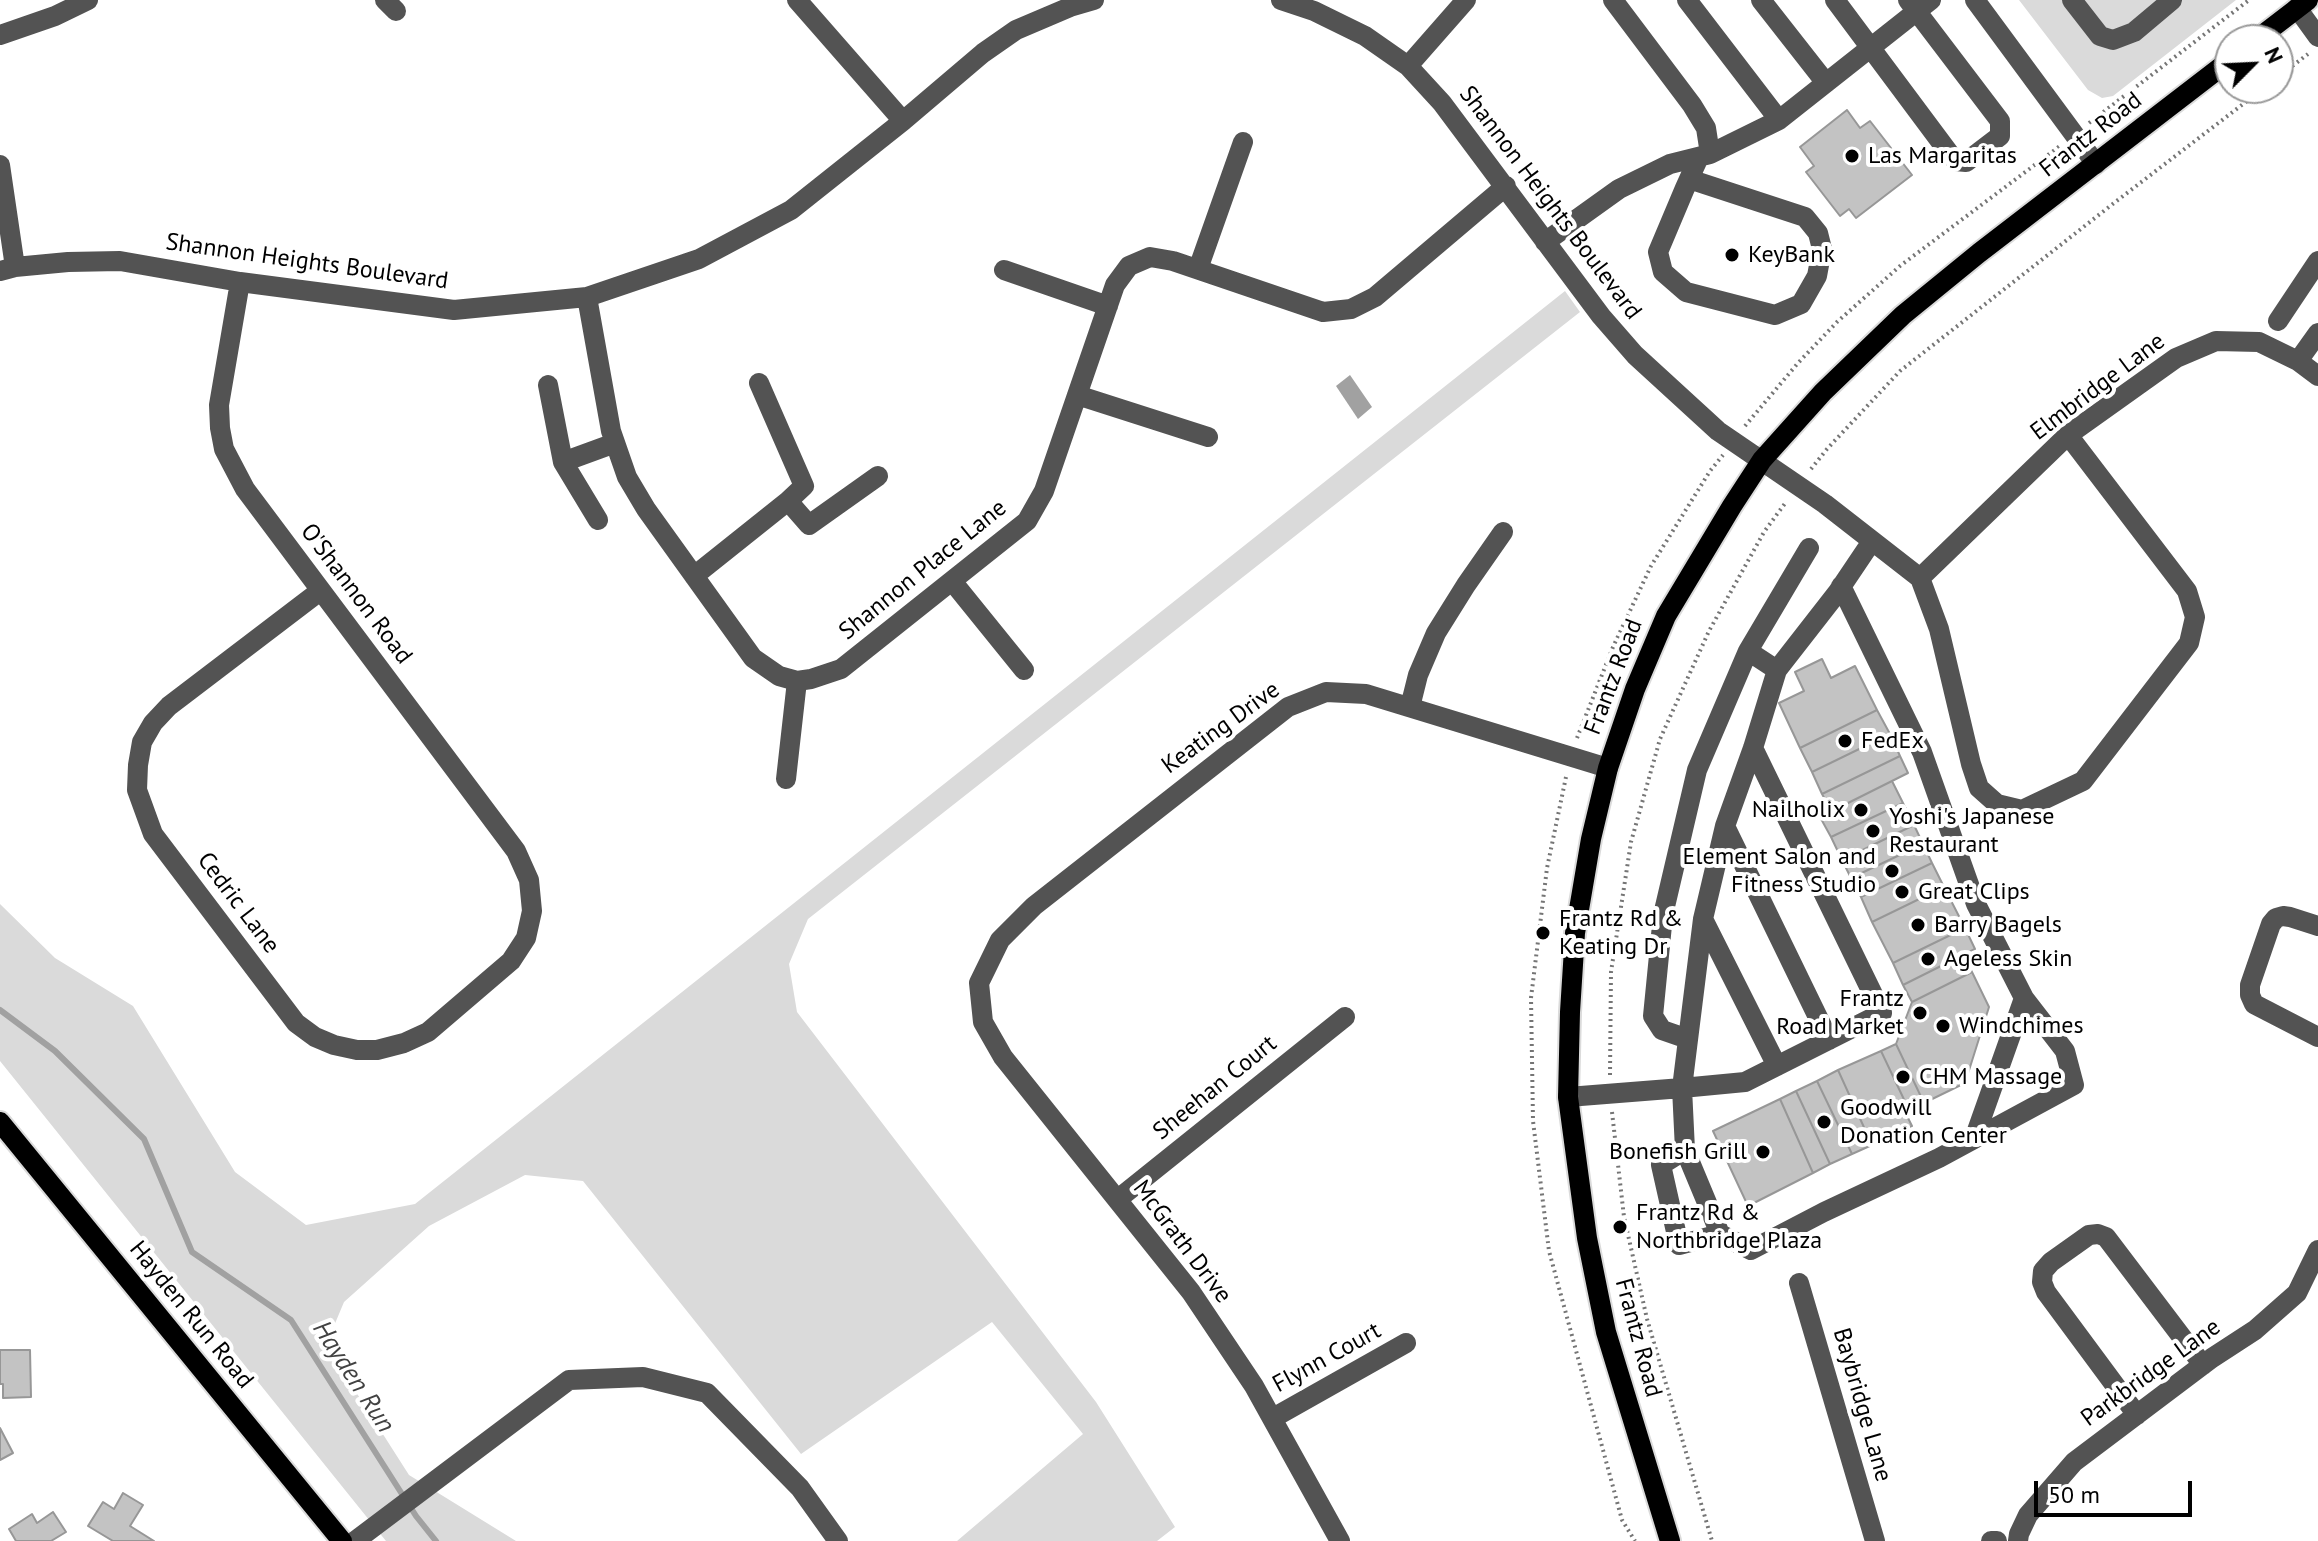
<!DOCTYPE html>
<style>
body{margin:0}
#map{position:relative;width:2318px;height:1541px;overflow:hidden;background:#fff;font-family:"PT Sans",sans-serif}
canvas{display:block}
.north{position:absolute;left:2214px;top:24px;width:80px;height:80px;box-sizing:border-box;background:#fff;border:2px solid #999;border-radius:50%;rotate:66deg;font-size:22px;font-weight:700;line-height:32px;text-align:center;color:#000}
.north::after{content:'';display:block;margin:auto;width:28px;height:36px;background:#000;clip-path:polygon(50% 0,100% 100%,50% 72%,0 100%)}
.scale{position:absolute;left:2034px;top:1481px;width:158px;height:36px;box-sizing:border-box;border:4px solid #000;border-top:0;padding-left:10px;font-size:24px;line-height:28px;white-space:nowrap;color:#000;-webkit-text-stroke:6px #fff;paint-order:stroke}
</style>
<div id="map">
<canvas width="2318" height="1541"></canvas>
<div class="north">N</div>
<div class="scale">50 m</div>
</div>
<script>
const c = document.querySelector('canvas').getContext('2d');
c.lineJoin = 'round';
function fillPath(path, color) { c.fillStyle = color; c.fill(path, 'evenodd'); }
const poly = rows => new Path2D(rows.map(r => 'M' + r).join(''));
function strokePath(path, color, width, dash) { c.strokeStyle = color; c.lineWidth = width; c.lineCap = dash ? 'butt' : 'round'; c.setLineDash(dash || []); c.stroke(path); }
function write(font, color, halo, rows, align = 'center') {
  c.font = font + ' "PT Sans",sans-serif'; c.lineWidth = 8; c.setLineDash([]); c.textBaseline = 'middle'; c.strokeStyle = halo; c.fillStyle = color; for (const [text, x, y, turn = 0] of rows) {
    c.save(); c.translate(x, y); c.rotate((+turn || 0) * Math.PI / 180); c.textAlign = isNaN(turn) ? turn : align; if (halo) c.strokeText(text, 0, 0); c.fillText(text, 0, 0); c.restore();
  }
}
fillPath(poly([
 [2019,0,2236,0,2113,96,2102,98,2088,90],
 [1565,291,1580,312,808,919,789,964,797,1012,1096,1402,1175,1527,1157,1541,957,1541,1083,1434,992,1322,801,1454,583,1181,525,1175,429,1226,344,1302,326,1345,409,1475,516,1541,386,1541,0,1061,0,904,55,958,133,1006,235,1172,306,1225,415,1204]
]), '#dadada');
fillPath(poly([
 [1350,375,1372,407,1358,419,1336,386]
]), '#a1a1a1');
strokePath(poly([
 [0,1010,55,1051,144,1139,192,1252,291,1320,416,1516,436,1541]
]), '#a1a1a1', 6);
const building = poly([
 [1847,110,1860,128,1870,121,1912,175,1856,218,1849,209,1840,216,1806,172,1814,166,1800,147,1847,110],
 [1822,659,1831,678,1855,666,1877,710,1800,748,1779,703,1804,691,1795,672,1822,659],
 [1877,710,1890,734,1812,772,1800,748,1877,710],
 [1890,734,1900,756,1822,794,1812,772,1890,734],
 [1900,756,1908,773,1820,817,1816,807,1826,801,1822,794,1900,756],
 [1892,781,1903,803,1831,837,1820,817,1892,781],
 [1903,803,1914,825,1842,860,1831,837,1903,803],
 [1914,825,1923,844,1851,878,1842,860,1914,825],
 [1923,844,1932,863,1861,897,1851,878,1923,844],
 [1932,863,1944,887,1872,922,1861,897,1932,863],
 [1944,887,1965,928,1893,963,1872,922,1944,887],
 [1965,928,1975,949,1903,985,1893,963,1965,928],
 [1963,955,1972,972,1912,1002,1903,985,1963,955],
 [1972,972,1989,1007,1965,1083,1924,1103,1896,1044,1912,1002,1972,972],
 [1896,1044,1924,1103,1909,1110,1881,1051,1896,1044],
 [1881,1051,1909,1110,1905,1112,1912,1126,1872,1145,1838,1070,1881,1051],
 [1838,1070,1872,1145,1852,1154,1817,1081,1838,1070],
 [1817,1081,1852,1154,1830,1164,1796,1091,1817,1081],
 [1796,1091,1830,1164,1813,1173,1780,1099,1796,1091],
 [1780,1099,1813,1173,1748,1206,1713,1131,1780,1099],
 [0,1350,30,1350,31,1397,3,1398,3,1384,0,1384,0,1350],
 [0,1428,13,1453,0,1460,0,1428],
 [123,1493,143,1505,130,1526,154,1541,113,1541,88,1526,103,1502,114,1509,123,1493],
 [53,1512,66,1532,51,1541,16,1541,9,1529,32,1514,37,1523,53,1512]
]);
fillPath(building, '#c3c3c3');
strokePath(building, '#979797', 2);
const major = poly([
 [2256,40,2308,0],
 [0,1122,342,1541],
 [1670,1541,1606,1332,1587,1238,1568,1097,1570,1012,1575,933,1591,839,1608,768,1635,689,1666,616,1732,506,1762,460,1823,392,1903,315,1979,253,2230,60]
]);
strokePath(major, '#dbdbdb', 24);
strokePath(poly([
 [2278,77,2308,54],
 [2089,123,2249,0],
 [1745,426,1798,363,1837,322,1900,266,2060,146],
 [1811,469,1827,449,1900,371,2114,203,2264,88],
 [1577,738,1613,647,1651,566,1710,471,1723,455],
 [1566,777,1547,868,1531,998,1533,1121,1549,1251,1622,1520,1635,1541],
 [1610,1075,1611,972,1631,842,1660,739,1709,631,1764,532,1786,502],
 [1612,1112,1624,1217,1647,1319,1712,1541]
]), '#757575', 4, [2, 4]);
strokePath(poly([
 [385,0,396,11],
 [797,0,903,121],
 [1281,0,1314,11,1365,36,1408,66,1442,103,1601,316,1635,355,1718,431,1825,504,1920,578,1939,629,1971,764,1979,788,1997,804,2022,810,2083,781,2189,643,2195,617,2187,591,2068,435],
 [1687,0,1779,120],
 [1761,0,1826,83],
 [1835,0,1955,161,1966,162,2000,136,2000,121,1908,0],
 [1975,0,2096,164],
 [2072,0,2100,36,2113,40,2134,32,2172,0],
 [2297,8,2318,37],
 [0,35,55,16,88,0],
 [1408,66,1466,0],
 [1710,154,1779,120,1931,0],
 [0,165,15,267],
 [1689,179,1805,217,1818,233,1822,249,1817,276,1801,304,1775,315,1686,292,1663,272,1658,252,1685,188,1689,179,1699,157],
 [1545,242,1619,189,1670,164,1710,154,1706,128,1692,105,1613,0],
 [1198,269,1243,142],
 [1004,270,1108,306],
 [0,271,15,267,68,262,120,261,240,282,454,310,587,297,699,259,791,210,903,121,983,53,1016,30,1070,7,1094,0],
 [240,282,219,405,220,428,224,449,245,489,516,851,529,880,532,911,526,938,511,961,428,1032,404,1043,377,1050,357,1050,334,1045,315,1037,296,1023,153,834,137,790,138,765,142,742,153,723,169,706,320,591],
 [587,297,611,431,627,477,646,509,753,658,779,676,797,681,811,679,841,669,1027,521,1044,491,1115,285,1129,266,1150,257,1173,261,1323,312,1351,309,1375,297,1506,186],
 [2278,321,2318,261],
 [2298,361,2318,333],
 [548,385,563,462,615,443],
 [1077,395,1208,437],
 [563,462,598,520],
 [788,501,809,525,878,476],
 [694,576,788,501,804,486,759,383],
 [1920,578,2068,435,2176,358,2216,341,2259,342,2298,361,2318,376],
 [952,581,1024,670],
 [1748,651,1809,548],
 [1410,707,1418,675,1436,633,1466,585,1503,532],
 [1753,748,1882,1013,1745,1082,1682,1088,1685,1150,1720,1234,1751,1250,1824,1212,1939,1158,2074,1085,2065,1051,2024,998,1976,904,1922,752,1841,586],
 [786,779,797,681],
 [1725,826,1829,1040],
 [1703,919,1777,1066],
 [2318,926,2290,917,2283,916,2276,918,2271,924,2250,985,2250,995,2254,1004,2318,1037],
 [1688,1039,1662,1030,1653,1016,1663,915,1697,770,1748,651,1777,670],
 [1568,1097,1682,1088,1703,919,1725,826,1753,748,1777,670,1837,593,1872,541],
 [1974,1139,2024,998],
 [1685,1150,1661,1165,1679,1245,1720,1234],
 [1118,1199,1345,1017],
 [1799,1283,1875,1541],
 [2137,1415,2046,1292,2042,1282,2043,1271,2051,1262,2089,1235,2098,1234,2106,1237,2203,1365],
 [1273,1418,1406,1343],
 [355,1541,569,1380,643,1377,707,1393,800,1488,838,1541],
 [1340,1541,1254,1386,1191,1292,1003,1057,983,1022,979,983,1000,940,1034,906,1288,707,1326,692,1366,694,1608,768],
 [1991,1541,1997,1541],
 [2018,1541,2019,1534,2028,1515,2074,1462,2212,1358,2255,1330,2297,1293,2318,1250]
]), '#535353', 20);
strokePath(major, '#000', 20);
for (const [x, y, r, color] of [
 [1852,156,8,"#000"],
 [1732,255,8,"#000"],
 [1845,741,8,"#000"],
 [1861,810,8,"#000"],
 [1873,831,8,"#000"],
 [1892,871,8,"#000"],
 [1902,892,8,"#000"],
 [1918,925,8,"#000"],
 [1543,933,8,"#000"],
 [1928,959,8,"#000"],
 [1920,1013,8,"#000"],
 [1943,1026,8,"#000"],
 [1903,1077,8,"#000"],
 [1824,1122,8,"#000"],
 [1763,1152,8,"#000"],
 [1620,1227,8,"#000"]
]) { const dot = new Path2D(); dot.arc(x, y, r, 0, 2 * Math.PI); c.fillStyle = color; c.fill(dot); strokePath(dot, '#fff', 3); }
write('24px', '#000', '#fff', [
 ["Frantz Road",2091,135,-38],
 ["Shannon Heights Boulevard",1550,203,53],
 ["Shannon Heights Boulevard",307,262,8],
 ["Elmbridge Lane",2098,387,-37],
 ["Shannon Place Lane",923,570,-39],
 ["O'Shannon Road",356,594,53],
 ["Frantz Road",1614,677,-69],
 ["Keating Drive",1221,728,-36],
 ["Cedric Lane",238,903,53],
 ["Sheehan Court",1215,1088,-39],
 ["McGrath Drive",1182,1242,53],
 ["Hayden Run Road",191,1315,51],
 ["Frantz Road",1638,1338,75],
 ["Flynn Court",1327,1358,-29],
 ["Parkbridge Lane",2151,1373,-36],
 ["Baybridge Lane",1862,1405,74]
]);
write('24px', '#000', '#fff', [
 ["Las Margaritas",1868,156],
 ["KeyBank",1748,255],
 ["FedEx",1861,741],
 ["Nailholix",1845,810,"right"],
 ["Yoshi's Japanese",1889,817],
 ["Restaurant",1889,845],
 ["Element Salon and",1876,857,"right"],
 ["Fitness Studio",1876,885,"right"],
 ["Great Clips",1918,892],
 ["Frantz Rd &",1559,919],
 ["Keating Dr",1559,947],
 ["Barry Bagels",1934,925],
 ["Ageless Skin",1944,959],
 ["Frantz",1904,999,"right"],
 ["Road Market",1904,1027,"right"],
 ["Windchimes",1959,1026],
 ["CHM Massage",1919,1077],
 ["Goodwill",1840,1108],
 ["Donation Center",1840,1136],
 ["Bonefish Grill",1747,1152,"right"],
 ["Frantz Rd &",1636,1213],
 ["Northbridge Plaza",1636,1241]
], 'left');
write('italic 26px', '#424242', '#fff', [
 ["Hayden Run",353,1377,57]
]);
</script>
